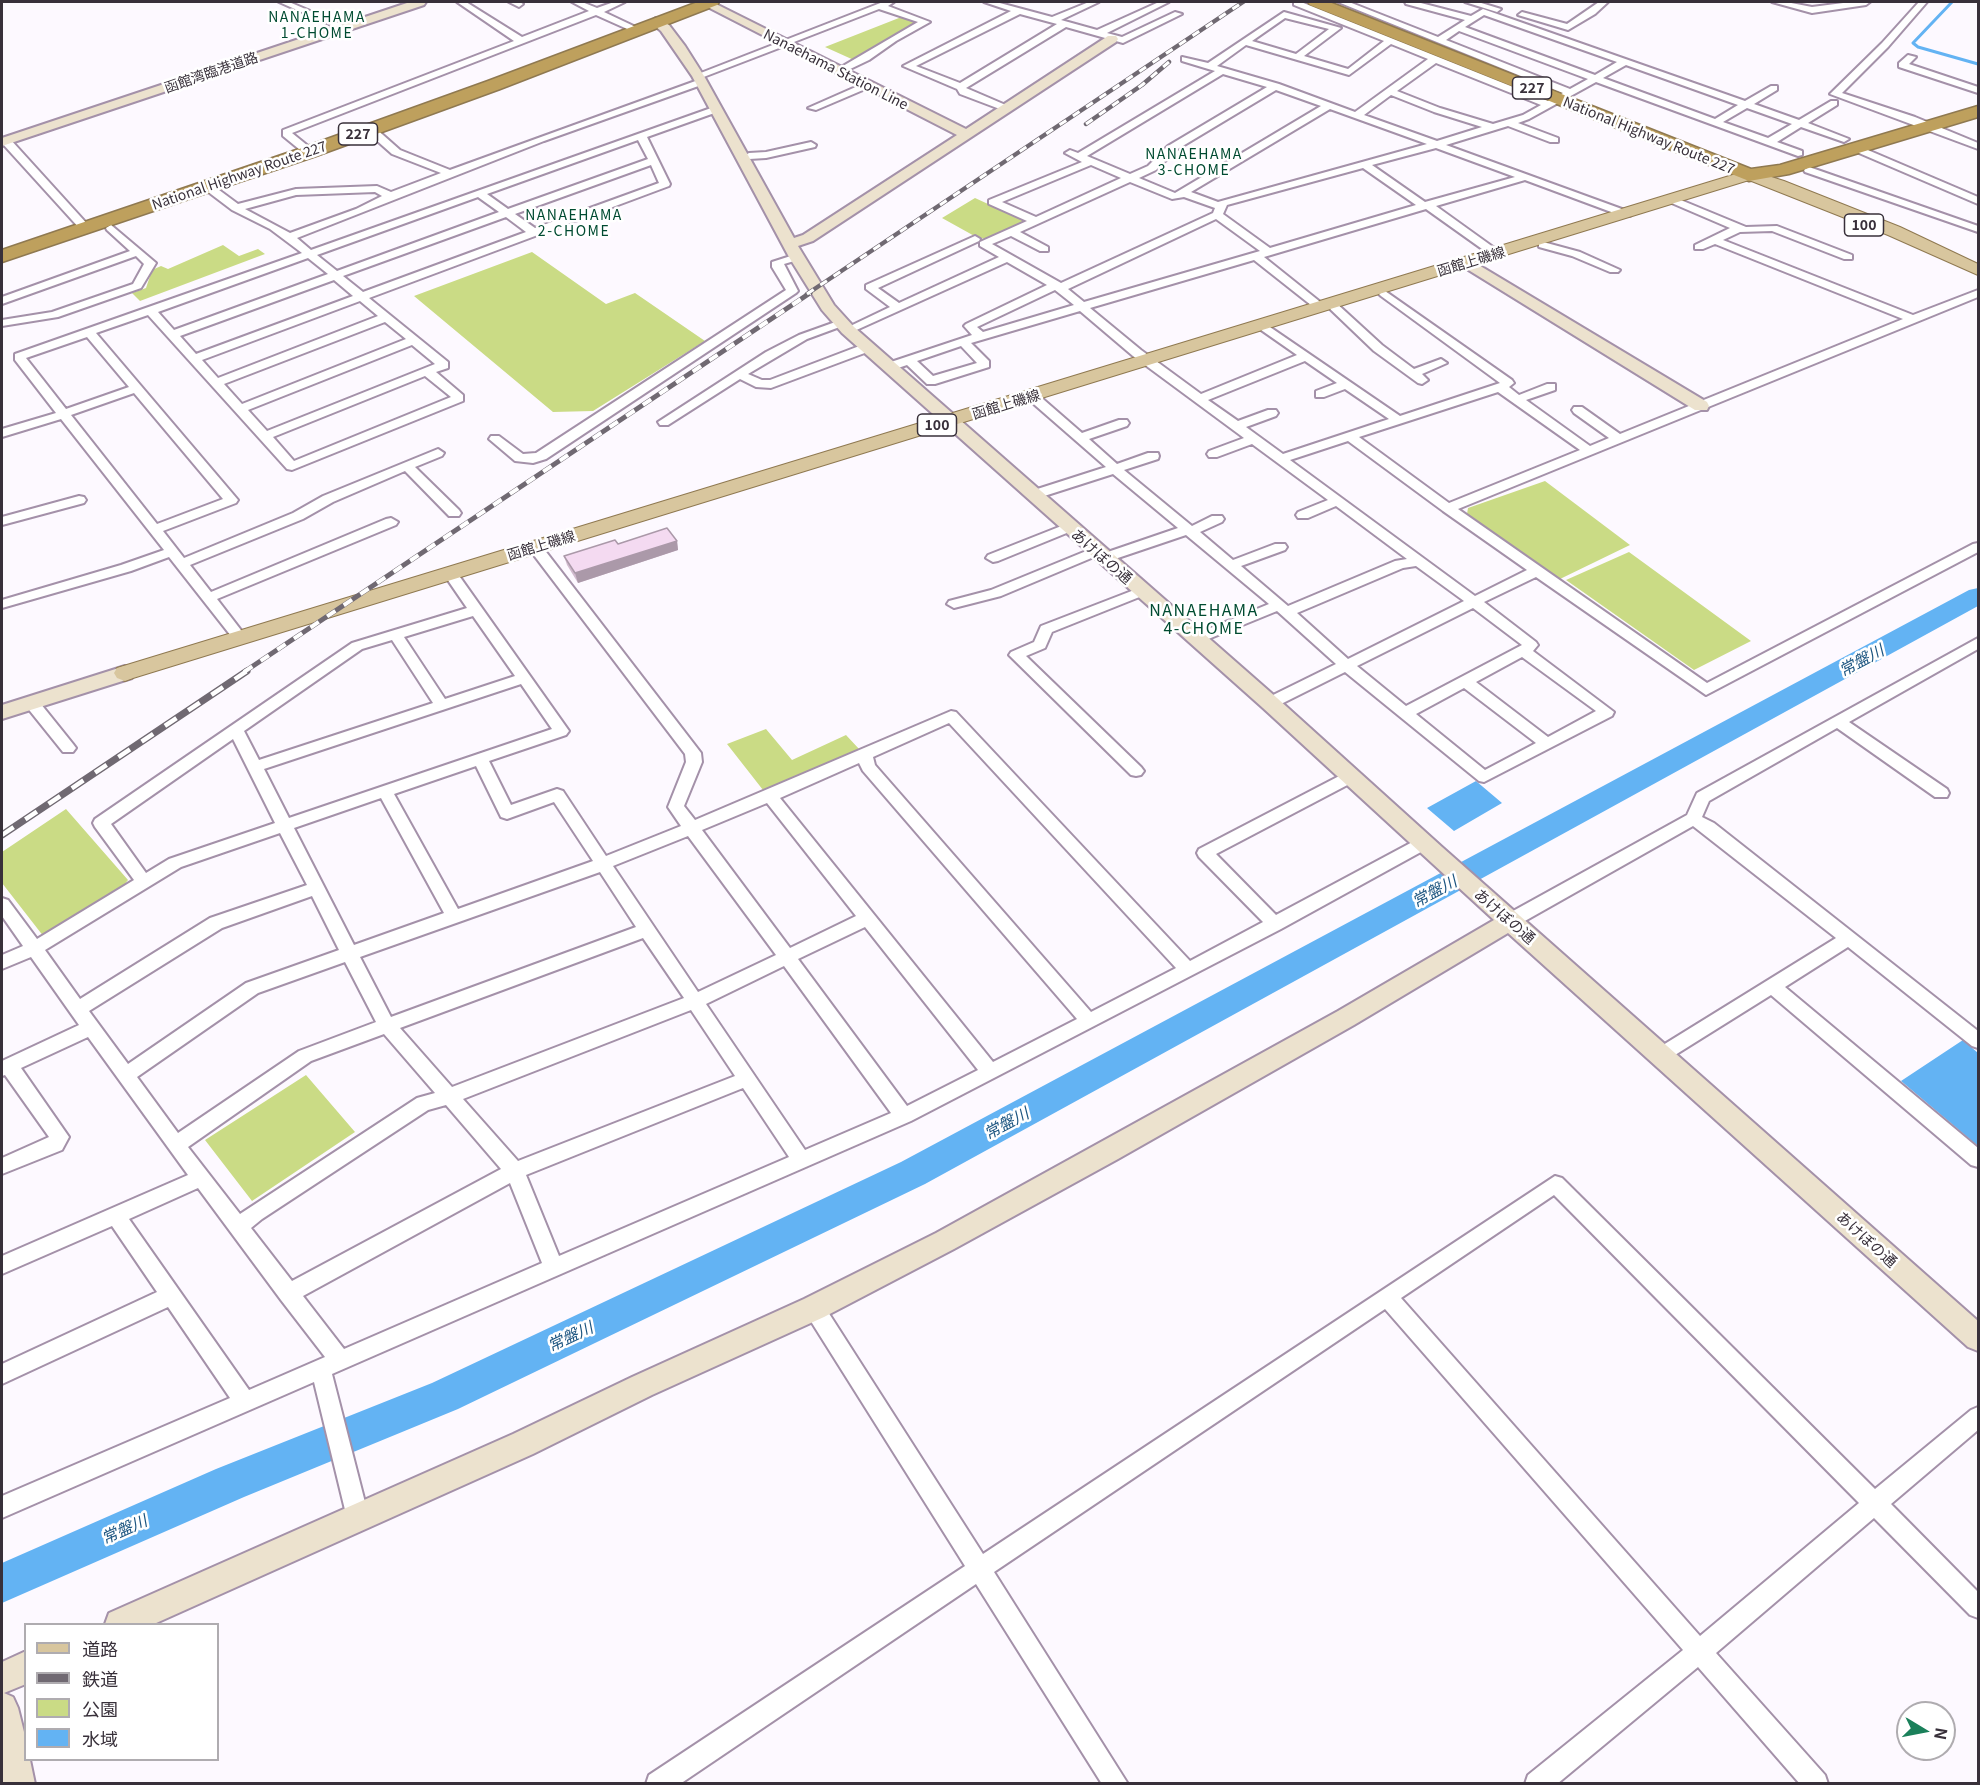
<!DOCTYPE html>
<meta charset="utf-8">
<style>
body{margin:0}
#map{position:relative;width:1980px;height:1785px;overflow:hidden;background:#fdf9ff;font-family:Georgia,"Noto Sans JP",serif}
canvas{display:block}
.frame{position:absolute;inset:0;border:3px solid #38303a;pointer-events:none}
.legend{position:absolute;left:24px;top:1623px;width:195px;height:138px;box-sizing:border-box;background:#fff;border:2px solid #afacb0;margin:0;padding:8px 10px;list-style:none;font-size:18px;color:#38303a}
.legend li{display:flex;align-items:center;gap:12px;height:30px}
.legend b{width:30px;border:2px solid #afacb0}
.north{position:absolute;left:1896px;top:1701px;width:60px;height:60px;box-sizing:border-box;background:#fff;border:2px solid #afacb0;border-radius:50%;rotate:100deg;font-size:16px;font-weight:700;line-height:24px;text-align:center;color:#38303a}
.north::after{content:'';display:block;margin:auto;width:21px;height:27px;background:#1a805a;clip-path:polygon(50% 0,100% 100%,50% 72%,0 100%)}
</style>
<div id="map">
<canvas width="1980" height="1785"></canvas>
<div class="frame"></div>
<ul class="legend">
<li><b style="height:8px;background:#d8c69e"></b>道路</li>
<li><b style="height:8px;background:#706972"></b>鉄道</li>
<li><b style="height:16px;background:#cadb85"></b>公園</li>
<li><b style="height:16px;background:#63b3f3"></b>水域</li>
</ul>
<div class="north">N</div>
</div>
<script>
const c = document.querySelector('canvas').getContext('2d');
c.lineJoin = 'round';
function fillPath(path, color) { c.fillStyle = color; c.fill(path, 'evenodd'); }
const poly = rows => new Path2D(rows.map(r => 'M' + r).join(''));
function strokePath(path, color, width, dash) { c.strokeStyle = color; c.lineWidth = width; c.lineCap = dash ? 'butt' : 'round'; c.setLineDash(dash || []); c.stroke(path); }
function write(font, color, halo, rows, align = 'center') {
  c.font = font + ' Georgia,"Noto Sans JP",serif'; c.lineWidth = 5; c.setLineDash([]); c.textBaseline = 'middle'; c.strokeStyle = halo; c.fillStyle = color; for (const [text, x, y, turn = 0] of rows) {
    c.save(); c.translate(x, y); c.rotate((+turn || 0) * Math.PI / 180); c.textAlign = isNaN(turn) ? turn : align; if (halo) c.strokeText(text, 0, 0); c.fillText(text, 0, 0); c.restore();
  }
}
fillPath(poly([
 [904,16,921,22,856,61,825,47],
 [975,198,1023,220,1022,223,987,239,978,238,942,218],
 [223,245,239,256,258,249,265,254,140,301,132,293,146,288,152,270,161,266,168,269],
 [532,252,606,304,635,293,705,341,593,411,553,412,414,296],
 [1545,481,1630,545,1560,579,1467,514,1468,508],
 [1629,552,1751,641,1694,670,1566,580],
 [766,729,792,760,846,735,860,750,763,790,727,744],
 [66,809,128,880,120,890,44,937,2,883,2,852],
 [306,1075,355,1132,252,1201,205,1140]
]), '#cadb85');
fillPath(poly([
 [1476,781,1502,803,1454,831,1427,808],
 [1963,1040,1978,1053,1978,1146,1901,1081]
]), '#63b3f3');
strokePath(poly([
 [1952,2,1913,43,1918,47,1978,64]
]), '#63b3f3', 3);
fillPath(poly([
 [1978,588,1978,606,925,1184,458,1409,244,1497,2,1603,2,1563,216,1469,432,1383,901,1162,1969,590,1978,588]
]), '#63b3f3');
const street = poly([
 [279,2,289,2,348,27,340,29,279,2],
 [457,2,466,2,522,37,589,11,572,2,582,2,597,8,614,2,625,2,604,12,642,30,634,32,596,15,292,133,313,150,313,154,305,154,283,136,283,130,514,41,457,2],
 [509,2,520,2,523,4,519,7,509,2],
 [883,2,894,2,888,6,930,22,896,41,869,60,846,71,843,70,843,66,918,22,879,9,794,42,788,42,787,45,701,78,693,76,883,2],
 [984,2,996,2,1052,17,1089,2,1099,2,1061,20,1097,30,1159,2,1169,2,1107,33,1122,37,1175,12,1182,14,1123,43,1066,27,966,88,1008,106,1010,108,1005,111,960,94,957,89,903,66,1011,11,984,2],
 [1020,14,1057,24,960,83,916,66,1020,14],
 [1294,2,1301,2,1548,101,1563,93,1338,2,1349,2,1438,37,1465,20,1406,4,1405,2,1417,2,1471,16,1483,9,1745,101,1771,86,1777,86,1777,90,1754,104,1799,120,1831,101,1837,101,1837,105,1808,123,1849,139,1844,142,1801,127,1777,142,1802,151,1802,155,1798,156,1596,82,1529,119,1518,123,1558,138,1558,142,1550,142,1508,126,1446,145,1630,212,1630,216,1622,216,1525,180,1436,206,1500,252,1500,256,1492,256,1426,209,1264,257,1324,305,1324,309,1316,309,1254,260,1090,308,1141,350,1201,394,1297,355,1254,325,1256,323,1264,323,1400,416,1500,383,1381,296,1379,294,1385,291,1512,380,1514,383,1509,387,1519,395,1547,384,1555,384,1555,390,1526,400,1590,446,1609,438,1574,413,1572,410,1574,407,1582,407,1620,434,1903,319,1715,244,1703,249,1695,249,1695,245,1730,228,1667,201,1666,199,1671,196,1746,227,1777,226,1852,255,1852,259,1844,259,1772,231,1740,232,1723,240,1913,315,1978,290,1978,297,1458,509,1707,683,1973,544,1978,543,1978,552,1706,695,1536,577,1484,602,1536,642,1538,645,1533,651,1614,712,1612,716,1484,782,1479,781,1345,672,1275,707,1265,707,1263,703,1265,699,1336,664,1277,611,1201,642,1191,642,1189,639,1191,636,1269,604,1186,535,1109,561,1099,561,1097,558,1099,555,1178,528,1113,474,1038,498,1028,498,1026,495,1028,492,1106,467,1028,399,1028,393,1036,393,1082,433,1119,420,1127,420,1129,423,1127,426,1089,439,1117,464,1148,453,1158,453,1159,456,1158,459,1124,470,1192,526,1212,516,1222,516,1224,519,1222,522,1200,532,1233,560,1275,544,1285,544,1287,547,1285,550,1241,566,1288,606,1395,561,1407,559,1336,506,1308,518,1298,518,1296,515,1298,512,1328,500,1252,444,1217,457,1209,457,1207,454,1209,451,1244,438,1133,356,1080,311,971,343,989,361,989,367,935,384,927,384,907,365,889,371,885,370,885,364,972,335,964,326,966,324,1047,285,1007,262,852,332,844,332,842,330,890,307,866,289,866,285,975,236,980,239,979,241,878,288,899,303,999,257,980,246,980,242,1027,221,989,204,989,200,1082,162,1065,153,1070,150,1078,153,1215,71,1182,61,1182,57,1208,63,1284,12,1341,28,1304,56,1348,69,1384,41,1294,5,1294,2],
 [1484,15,1617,62,1595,75,1465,27,1484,15],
 [1285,18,1329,29,1296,54,1252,41,1285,18],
 [1459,31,1588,79,1570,89,1446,40,1459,31],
 [1391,44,1428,59,1355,112,1279,84,1217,66,1246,45,1349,75,1391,44],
 [1436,63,1541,105,1523,115,1493,124,1440,108,1397,91,1436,63],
 [1626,65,1738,105,1715,119,1603,78,1626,65],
 [1223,74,1267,87,1168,146,1148,166,1130,174,1087,156,1223,74],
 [1276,90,1321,106,1175,193,1139,178,1156,170,1176,150,1276,90],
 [1391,95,1434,112,1482,127,1437,141,1364,115,1391,95],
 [1747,108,1792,124,1768,138,1723,122,1747,108],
 [1330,109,1427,144,1218,202,1191,192,1330,109],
 [1436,148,1515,177,1425,202,1372,165,1436,148],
 [1091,165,1121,178,1036,217,1002,202,1091,165],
 [1363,168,1416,205,1270,248,1223,214,1227,205,1363,168],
 [1130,182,1172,199,1184,197,1215,208,1213,213,1061,283,992,244,1011,236,1040,251,1048,251,1048,247,1020,232,1130,182],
 [1216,219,1260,251,1084,302,1068,289,1216,219],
 [1055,290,1074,305,983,332,977,327,1055,290],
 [961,346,977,363,933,376,917,361,961,346],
 [1305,361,1337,383,1316,391,1316,397,1324,397,1345,389,1389,419,1283,454,1246,427,1276,416,1278,413,1276,410,1268,410,1238,421,1208,400,1305,361],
 [1498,392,1580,450,1449,503,1359,437,1498,392],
 [1348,441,1443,511,1527,570,1475,596,1290,460,1348,441],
 [1416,566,1464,601,1348,659,1297,613,1403,568,1416,566],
 [1473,608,1522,645,1406,706,1357,666,1473,608],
 [1522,657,1596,711,1548,737,1476,682,1522,657],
 [1464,688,1536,743,1485,770,1416,714,1464,688],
 [1465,2,1478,2,1501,9,1497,12,1465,2],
 [1599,2,1608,2,1595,14,1568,30,1518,15,1522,12,1567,24,1599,2],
 [1772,2,1786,2,1812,7,1851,2,1870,2,1866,5,1812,13,1772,2],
 [1919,2,1927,2,1888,47,1842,93,1915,117,1978,143,1978,149,1830,94,1882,43,1919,2],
 [1908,55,1916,57,1909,64,1978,87,1978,93,1899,67,1899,63,1908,55],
 [701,79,706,82,704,84,544,141,297,238,311,250,714,107,720,107,720,111,647,137,670,184,669,186,369,298,448,362,448,368,436,372,463,395,463,401,292,470,287,469,148,315,96,333,238,500,236,503,163,531,184,558,293,513,323,496,438,449,444,453,442,456,415,467,459,510,461,513,459,516,449,516,405,471,333,502,303,519,190,565,211,592,386,519,391,518,398,522,396,525,217,599,247,638,240,643,235,641,169,557,131,571,2,608,2,600,121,565,164,550,61,419,2,437,2,429,56,413,15,360,15,354,302,253,270,229,232,210,203,188,203,184,211,184,238,204,296,189,377,186,391,192,441,173,392,154,366,131,366,127,374,127,400,150,450,170,701,79],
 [638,140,648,159,508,209,487,194,638,140],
 [651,165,659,183,535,228,515,214,651,165],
 [375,192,382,196,356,209,290,233,245,209,296,195,375,192],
 [478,197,499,212,337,271,317,255,478,197],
 [506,217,526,232,363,292,343,276,506,217],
 [308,258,328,274,174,330,158,312,308,258],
 [334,280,353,296,196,354,180,336,334,280],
 [360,301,378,316,218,378,202,360,360,301],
 [385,322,406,339,242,404,224,384,385,322],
 [87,337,129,387,66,409,26,358,87,337],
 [412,345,435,364,267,431,248,410,412,345],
 [425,376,451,397,294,461,273,437,425,376],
 [134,393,223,499,157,524,71,415,134,393],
 [867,82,870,83,870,87,816,110,808,108,867,82],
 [2,139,10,139,89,226,89,230,81,230,2,143,2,139],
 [811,142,816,145,815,147,766,158,749,159,744,156,749,153,766,152,811,142],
 [1856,145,1978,197,1978,204,1852,150,1851,148,1856,145],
 [1809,167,1978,226,1978,232,1805,172,1804,170,1809,167],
 [111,225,156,263,141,288,58,317,2,326,2,320,52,312,133,284,144,264,136,256,2,304,2,297,130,251,107,230,106,228,111,225],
 [1543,242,1580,252,1620,270,1618,272,1610,272,1572,256,1539,247,1539,243,1543,242],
 [797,254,803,257,801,259,784,264,798,291,796,293,546,459,533,463,515,461,489,439,491,436,499,436,523,454,536,453,786,290,772,267,772,262,797,254],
 [1331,301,1335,302,1382,345,1414,369,1441,359,1447,363,1422,374,1428,380,1422,384,1418,383,1374,351,1327,306,1325,304,1331,301],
 [841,320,845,321,845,325,807,339,748,374,762,380,770,380,862,345,870,345,870,351,771,388,756,387,740,379,668,425,660,425,658,422,766,352,799,335,841,320],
 [79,496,84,497,86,500,84,503,2,525,2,517,79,496],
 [1069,523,1076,527,1074,530,998,561,993,562,986,558,988,555,1069,523],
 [535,543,540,544,701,753,702,762,684,806,695,820,951,711,956,712,1190,961,1263,922,1199,857,1197,853,1199,849,1345,773,1355,773,1358,777,1355,781,1216,854,1276,915,1418,839,1424,837,1430,839,1432,843,1430,847,1281,929,911,1121,332,1374,369,1518,366,1526,358,1529,350,1526,347,1518,314,1382,2,1518,2,1496,230,1398,168,1307,2,1384,2,1364,157,1292,112,1226,2,1274,2,1256,188,1175,88,1037,21,1068,69,1137,62,1150,2,1174,2,1158,49,1137,5,1075,2,1076,2,1061,79,1025,31,957,2,969,2,955,23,946,2,916,2,898,8,900,37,939,134,880,95,827,93,823,95,819,352,643,467,608,443,573,450,569,455,570,569,731,566,735,489,761,511,805,557,789,563,791,606,856,681,826,668,807,686,762,685,754,530,550,528,547,535,543],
 [473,616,515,676,445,699,404,637,473,616],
 [392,640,433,703,259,760,244,731,362,649,392,640],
 [521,684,552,729,289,818,264,769,521,684],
 [949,723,1176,968,1091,1012,875,765,873,757,949,723],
 [233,739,275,823,169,859,146,873,111,824,233,739],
 [859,763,863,771,1077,1019,993,1062,780,798,859,763],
 [476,766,501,817,507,819,554,802,593,861,458,909,394,794,476,766],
 [381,798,444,913,354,945,294,828,381,798],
 [767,803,856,916,790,948,702,830,767,803],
 [280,833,307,885,210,918,80,999,45,950,181,867,280,833],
 [688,836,776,955,698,992,613,866,688,836],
 [600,872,636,927,391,1017,360,957,600,872],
 [312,896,339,950,246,983,128,1064,89,1011,222,928,312,896],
 [865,927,978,1070,907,1106,798,959,865,927],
 [643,938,684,998,452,1087,400,1028,643,938],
 [345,962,376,1022,299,1051,178,1133,137,1077,258,993,345,962],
 [784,966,891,1113,805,1150,706,1004,784,966],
 [691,1010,735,1076,518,1161,463,1099,691,1010],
 [384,1034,435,1093,417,1098,240,1214,188,1147,311,1061,384,1034],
 [743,1088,789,1157,559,1256,526,1175,743,1088],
 [446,1105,501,1169,292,1281,251,1228,262,1219,428,1110,446,1105],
 [510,1183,542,1263,344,1349,303,1296,510,1183],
 [198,1188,281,1300,325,1357,249,1390,129,1219,198,1188],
 [1096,547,1103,551,1101,554,1001,596,954,608,947,604,949,601,991,590,1096,547],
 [1142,587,1149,591,1147,594,1052,632,1045,648,1026,656,1141,767,1144,771,1141,775,1136,776,1131,775,1009,655,1011,652,1034,642,1041,626,1142,587],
 [1978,638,1978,649,1849,722,1947,789,1949,793,1947,797,1935,797,1837,728,1709,801,1702,817,1714,823,1978,1031,1978,1048,1972,1046,1848,947,1785,987,1978,1148,1978,1167,1971,1165,1771,995,1667,1060,1661,1062,1655,1060,1652,1055,1655,1050,1836,938,1693,826,1516,926,1510,927,1504,926,1502,921,1504,916,1687,815,1697,793,1978,638],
 [31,697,36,698,73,744,76,748,73,752,63,752,26,706,24,702,31,697],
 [1555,1176,1562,1178,1875,1489,1971,1410,1978,1407,1978,1430,1891,1504,1978,1592,1978,1618,1970,1615,1874,1518,1716,1653,1825,1775,1828,1784,1800,1784,1698,1667,1557,1784,1525,1784,1528,1775,1683,1650,1385,1309,994,1572,1128,1784,1102,1784,976,1584,680,1784,646,1784,649,1775,965,1566,807,1315,804,1308,807,1301,814,1299,821,1301,983,1554,1555,1176],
 [1554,1195,1859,1503,1700,1636,1401,1298,1554,1195]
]);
const secondary = poly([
 [410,2,426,2,424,5,2,146,2,138,410,2],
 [698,2,712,2,966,129,1108,36,1116,36,1118,39,1116,42,813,241,798,246,834,305,854,327,1277,698,1442,847,1978,1321,1978,1351,1968,1347,1508,933,1354,1025,1118,1159,954,1249,824,1317,652,1395,533,1454,154,1624,105,1624,109,1613,513,1434,632,1377,804,1299,936,1233,1338,1011,1494,920,1263,708,842,333,822,310,789,257,692,76,661,31,650,22,656,18,669,25,685,46,704,76,794,238,803,235,957,135,698,2],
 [1467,258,1707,402,1709,406,1707,410,1695,410,1462,266,1459,263,1462,260,1467,258],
 [125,666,132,668,135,673,132,678,2,719,2,705,125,666],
 [26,1651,26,1684,4,1693,13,1697,18,1708,26,1740,26,1760,30,1760,35,1784,2,1784,2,1662,26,1651]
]);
const primary = poly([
 [1749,170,1784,181,1900,227,1978,264,1978,275,1888,235,1749,180,133,678,125,681,117,678,114,673,117,668,1749,170]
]);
const highway = poly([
 [698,2,719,2,717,5,500,89,316,156,2,262,2,250,302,148,488,81,698,2],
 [1308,2,1329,2,1751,169,1780,165,1978,106,1978,117,1789,174,1749,181,1310,5,1308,2]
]);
strokePath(street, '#a491a9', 4);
strokePath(secondary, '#a491a9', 4);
strokePath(primary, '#8f7951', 2);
strokePath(highway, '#8f7951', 3);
fillPath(street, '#fff');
fillPath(secondary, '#ece2ce');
fillPath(primary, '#d8c69e');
fillPath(highway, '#bea05d');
const railFar2 = poly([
 [1086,124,1142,85,1169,62],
 [807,294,1243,2]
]);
const railFar1 = poly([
 [244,672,810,293]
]);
const rail = poly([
 [2,835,247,671]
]);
strokePath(railFar2, '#706972', 4.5);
strokePath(railFar1, '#706972', 5);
strokePath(rail, '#706972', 7);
strokePath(railFar2, '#fff', 3, [8]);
strokePath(railFar1, '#fff', 4, [10]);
strokePath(rail, '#fff', 4.5, [14]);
fillPath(poly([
 [677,541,678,550,578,583,567,565,564,556,618,544]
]), '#d2bbcf');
fillPath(poly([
 [677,541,678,550,578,583,575,573]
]), '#ab99a9');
const building = poly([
 [667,528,677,541,575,573,564,556,615,540,618,544,667,528]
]);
fillPath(building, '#f4daf1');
strokePath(building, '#ab99a9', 1.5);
c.letterSpacing = '1.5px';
write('14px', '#004b31', '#fff', [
 ["NANAEHAMA",317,17],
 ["1-CHOME",317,33],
 ["NANAEHAMA",1194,154],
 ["3-CHOME",1194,170],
 ["NANAEHAMA",574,215],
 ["2-CHOME",574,231]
]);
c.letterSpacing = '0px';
write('14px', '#38303a', '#fff', [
 ["Nanaehama Station Line",836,69,27],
 ["函館湾臨港道路",211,72,-19],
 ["National Highway Route 227",1649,135,22],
 ["National Highway Route 227",239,175,-19],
 ["函館上磯線",1471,261,-17],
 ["函館上磯線",1006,404,-17],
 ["函館上磯線",541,545,-17]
]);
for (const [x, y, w] of [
 [1532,88,39],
 [358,134,39],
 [1864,225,39],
 [937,425,39]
]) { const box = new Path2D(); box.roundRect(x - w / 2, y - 11, w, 22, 4.5); c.fillStyle = '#fff'; c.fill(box); strokePath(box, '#38303a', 1.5); }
write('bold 14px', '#38303a', null, [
 ["227",1532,88],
 ["227",358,134],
 ["100",1864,225],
 ["100",937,425]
]);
write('15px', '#38303a', '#fff', [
 ["あけぼの通",1102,556,41],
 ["あけぼの通",1505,916,41],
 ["あけぼの通",1867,1239,42]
]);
c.letterSpacing = '1.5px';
write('16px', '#004b31', '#fff', [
 ["NANAEHAMA",1204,610],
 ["4-CHOME",1204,628]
]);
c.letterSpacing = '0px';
write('italic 16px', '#1c5580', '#fff', [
 ["常盤川",1861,660,-28],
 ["常盤川",1434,891,-28],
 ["常盤川",1006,1123,-28],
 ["常盤川",570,1336,-25],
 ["常盤川",124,1529,-24]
]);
</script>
